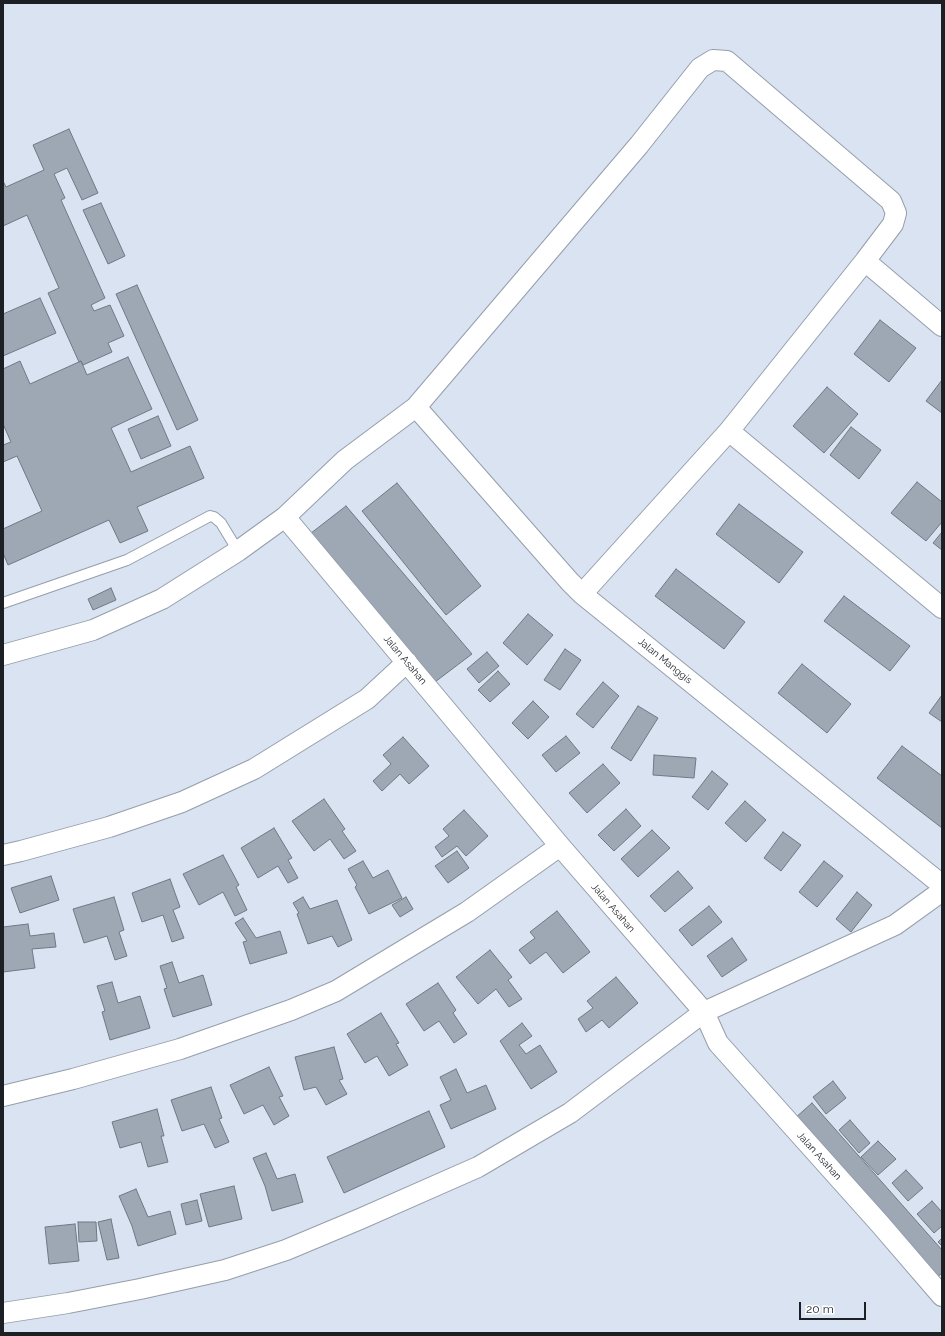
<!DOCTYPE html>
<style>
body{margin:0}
#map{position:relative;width:945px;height:1336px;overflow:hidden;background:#dae3f1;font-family:Raleway,sans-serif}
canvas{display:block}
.frame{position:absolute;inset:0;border:4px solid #1c2025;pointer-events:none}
.scale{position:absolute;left:799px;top:1302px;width:67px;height:18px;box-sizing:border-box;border:2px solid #1c2025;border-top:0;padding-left:5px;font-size:12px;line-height:14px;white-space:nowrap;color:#1c2025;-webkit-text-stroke:3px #fff;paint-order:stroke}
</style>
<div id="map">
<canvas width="945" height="1336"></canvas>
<div class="frame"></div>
<div class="scale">20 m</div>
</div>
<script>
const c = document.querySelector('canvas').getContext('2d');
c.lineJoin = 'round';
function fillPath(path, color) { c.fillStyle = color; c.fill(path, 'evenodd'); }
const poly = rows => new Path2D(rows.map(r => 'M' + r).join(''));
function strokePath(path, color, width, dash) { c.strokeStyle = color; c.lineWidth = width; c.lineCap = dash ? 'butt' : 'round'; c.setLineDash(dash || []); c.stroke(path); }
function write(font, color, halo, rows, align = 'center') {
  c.font = font + ' Raleway,sans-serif'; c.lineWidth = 3; c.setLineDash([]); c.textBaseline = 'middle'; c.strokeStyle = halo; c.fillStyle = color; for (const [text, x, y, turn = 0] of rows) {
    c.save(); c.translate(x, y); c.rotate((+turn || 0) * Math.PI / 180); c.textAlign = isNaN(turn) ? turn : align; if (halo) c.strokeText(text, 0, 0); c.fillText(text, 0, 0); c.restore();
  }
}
const building = poly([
 [69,129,98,193,82,200,67,168,54,174,65,198,61,200,105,298,91,305,94,311,110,305,124,336,108,343,112,352,83,365,81,361,79,362,48,293,59,288,27,215,3,226,3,181,6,187,44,170,33,145,69,129],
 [101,203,125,256,108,264,83,210,101,203],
 [137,285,198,420,177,430,116,294,137,285],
 [40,298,56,333,3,356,3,314,40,298],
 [880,320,916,348,889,382,854,354,880,320],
 [128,357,152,409,111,428,131,472,190,446,204,478,137,507,148,531,120,543,109,520,8,565,3,553,3,529,42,511,17,456,3,462,3,445,11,442,3,424,3,369,20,361,30,384,81,361,87,375,128,357],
 [942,380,942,413,926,401,942,380],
 [827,387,858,414,824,453,793,426,827,387],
 [158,416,171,446,141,459,128,429,158,416],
 [851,427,881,450,859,479,830,455,851,427],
 [917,482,942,502,942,522,926,541,891,513,917,482],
 [397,483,481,586,446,615,362,511,397,483],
 [739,504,803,552,779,583,716,534,739,504],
 [346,506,472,654,431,685,306,537,346,506],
 [942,532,942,550,933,543,942,532],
 [676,569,745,622,724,649,655,596,676,569],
 [111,588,116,600,93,610,88,599,111,588],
 [844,596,910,646,890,671,824,621,844,596],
 [528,614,553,635,527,665,503,643,528,614],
 [565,649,581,660,560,690,544,680,565,649],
 [487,652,499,666,479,683,467,669,487,652],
 [802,664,851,704,827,733,778,693,802,664],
 [498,671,510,684,490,702,478,690,498,671],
 [603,682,619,696,593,728,576,714,603,682],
 [942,695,942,722,929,713,942,695],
 [533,701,549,717,528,739,512,723,533,701],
 [638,706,658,718,631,761,611,748,638,706],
 [566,736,580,753,556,772,542,755,566,736],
 [403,737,429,766,409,784,400,774,382,791,373,781,391,764,383,755,403,737],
 [902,746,942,776,942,828,877,778,902,746],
 [654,755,696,758,694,778,653,775,654,755],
 [603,764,620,783,587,813,569,793,603,764],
 [712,771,728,784,708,810,692,797,712,771],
 [324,799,345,829,342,831,356,851,344,859,330,839,314,851,292,821,324,799],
 [745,801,766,820,746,842,725,823,745,801],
 [626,809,641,826,614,851,598,835,626,809],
 [464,810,488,836,466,856,457,846,442,857,435,847,449,836,443,829,464,810],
 [274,828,292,858,288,860,298,878,288,883,278,866,258,878,241,848,274,828],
 [652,830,670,848,638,877,621,859,652,830],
 [783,832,801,845,781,871,764,858,783,832],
 [457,851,469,868,448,883,435,866,457,851],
 [223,855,239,885,236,887,247,910,235,916,223,892,199,905,183,874,223,855],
 [363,861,373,878,388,870,402,898,369,914,355,887,357,885,348,869,363,861],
 [824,861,843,876,817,907,799,892,824,861],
 [678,871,693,888,665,912,650,896,678,871],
 [51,876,59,900,20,913,11,888,51,876],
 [170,879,180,907,173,910,184,938,172,942,163,915,142,922,132,893,170,879],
 [857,892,872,905,851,932,836,919,857,892],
 [114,897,124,930,119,932,127,956,115,960,107,936,84,943,73,909,114,897],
 [303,897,310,909,337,900,352,940,338,947,332,936,308,944,297,914,299,913,293,903,303,897],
 [406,897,413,909,400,917,392,905,406,897],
 [709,906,722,922,692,946,679,930,709,906],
 [557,911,590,952,563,973,546,952,530,964,519,950,535,938,530,932,557,911],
 [243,918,256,938,280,931,287,953,250,964,243,942,247,941,235,923,243,918],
 [28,924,30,936,54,933,56,947,32,949,35,968,3,972,3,927,28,924],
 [732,938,747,960,722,977,707,956,732,938],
 [490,950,512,977,508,980,522,999,509,1007,496,989,478,1004,456,977,490,950],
 [172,962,179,983,203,975,212,1005,173,1017,164,989,167,988,160,966,172,962],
 [616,977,638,1003,609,1028,602,1020,586,1032,578,1019,593,1008,587,1001,616,977],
 [112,982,118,1003,140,996,150,1028,110,1040,102,1012,105,1011,97,986,112,982],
 [438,983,456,1010,453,1013,467,1034,454,1043,439,1021,424,1031,406,1004,438,983],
 [381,1013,399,1043,396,1044,408,1065,389,1076,377,1056,365,1063,347,1034,381,1013],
 [522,1023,532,1036,519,1045,526,1054,540,1045,557,1072,531,1089,500,1041,522,1023],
 [334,1047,343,1079,339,1080,347,1094,326,1105,316,1087,304,1090,295,1057,334,1047],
 [269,1067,283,1096,279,1097,289,1116,274,1125,263,1105,244,1114,230,1085,269,1067],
 [456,1069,467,1093,486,1085,496,1109,451,1129,440,1105,451,1100,440,1077,456,1069],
 [833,1081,846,1098,826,1114,813,1097,833,1081],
 [211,1087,222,1118,219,1119,229,1142,215,1148,204,1124,182,1131,171,1100,211,1087],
 [812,1103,942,1250,942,1273,936,1278,794,1119,812,1103],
 [157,1109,164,1136,161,1136,168,1162,148,1167,141,1142,120,1148,112,1122,157,1109],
 [429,1111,445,1147,344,1193,327,1157,429,1111],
 [850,1120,870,1143,859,1153,839,1130,850,1120],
 [878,1141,896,1159,878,1175,861,1157,878,1141],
 [266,1153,277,1179,295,1174,303,1202,272,1211,265,1186,253,1158,266,1153],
 [906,1170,923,1188,908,1201,892,1183,906,1170],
 [234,1186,242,1219,209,1227,200,1194,234,1186],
 [136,1189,148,1217,170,1211,176,1234,138,1246,132,1226,119,1196,136,1189],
 [197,1200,202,1221,186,1225,181,1204,197,1200],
 [932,1201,942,1212,942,1226,934,1233,917,1214,932,1201],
 [111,1219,119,1258,107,1260,98,1222,111,1219],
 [78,1222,96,1222,97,1241,79,1242,78,1222],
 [75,1224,79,1261,49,1264,45,1227,75,1224],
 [942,1238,942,1246,938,1242,942,1238]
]);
fillPath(building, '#9ea7b4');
strokePath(building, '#6f7884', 1);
const service = poly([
 [3,603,127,560,210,516,214,517,221,523,238,551]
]);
const minor = poly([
 [865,261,942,326],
 [416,407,570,582,582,594,942,885],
 [729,431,942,608],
 [285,517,560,846,704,1012,718,1043,880,1224,942,1296],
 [3,655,93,630,162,599,238,551,285,517,345,460,416,407,639,145,700,68,713,60,727,61,891,201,896,213,893,224,865,261,729,431,582,594],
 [3,855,21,851,109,827,182,802,254,769,367,699,407,662],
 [3,1096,73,1079,180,1049,291,1010,336,991,467,912,560,846],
 [3,1313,68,1303,140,1289,225,1270,286,1250,360,1219,478,1167,570,1113,704,1012,895,925,942,891]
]);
strokePath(service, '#959eab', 12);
strokePath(minor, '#959eab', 22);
strokePath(service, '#fff', 10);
strokePath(minor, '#fff', 20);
write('10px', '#1c2025', '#fff', [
 ["Jalan Asahan",405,660,50],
 ["Jalan Manggis",665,661,39],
 ["Jalan Asahan",613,908,49],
 ["Jalan Asahan",819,1156,48]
]);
</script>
